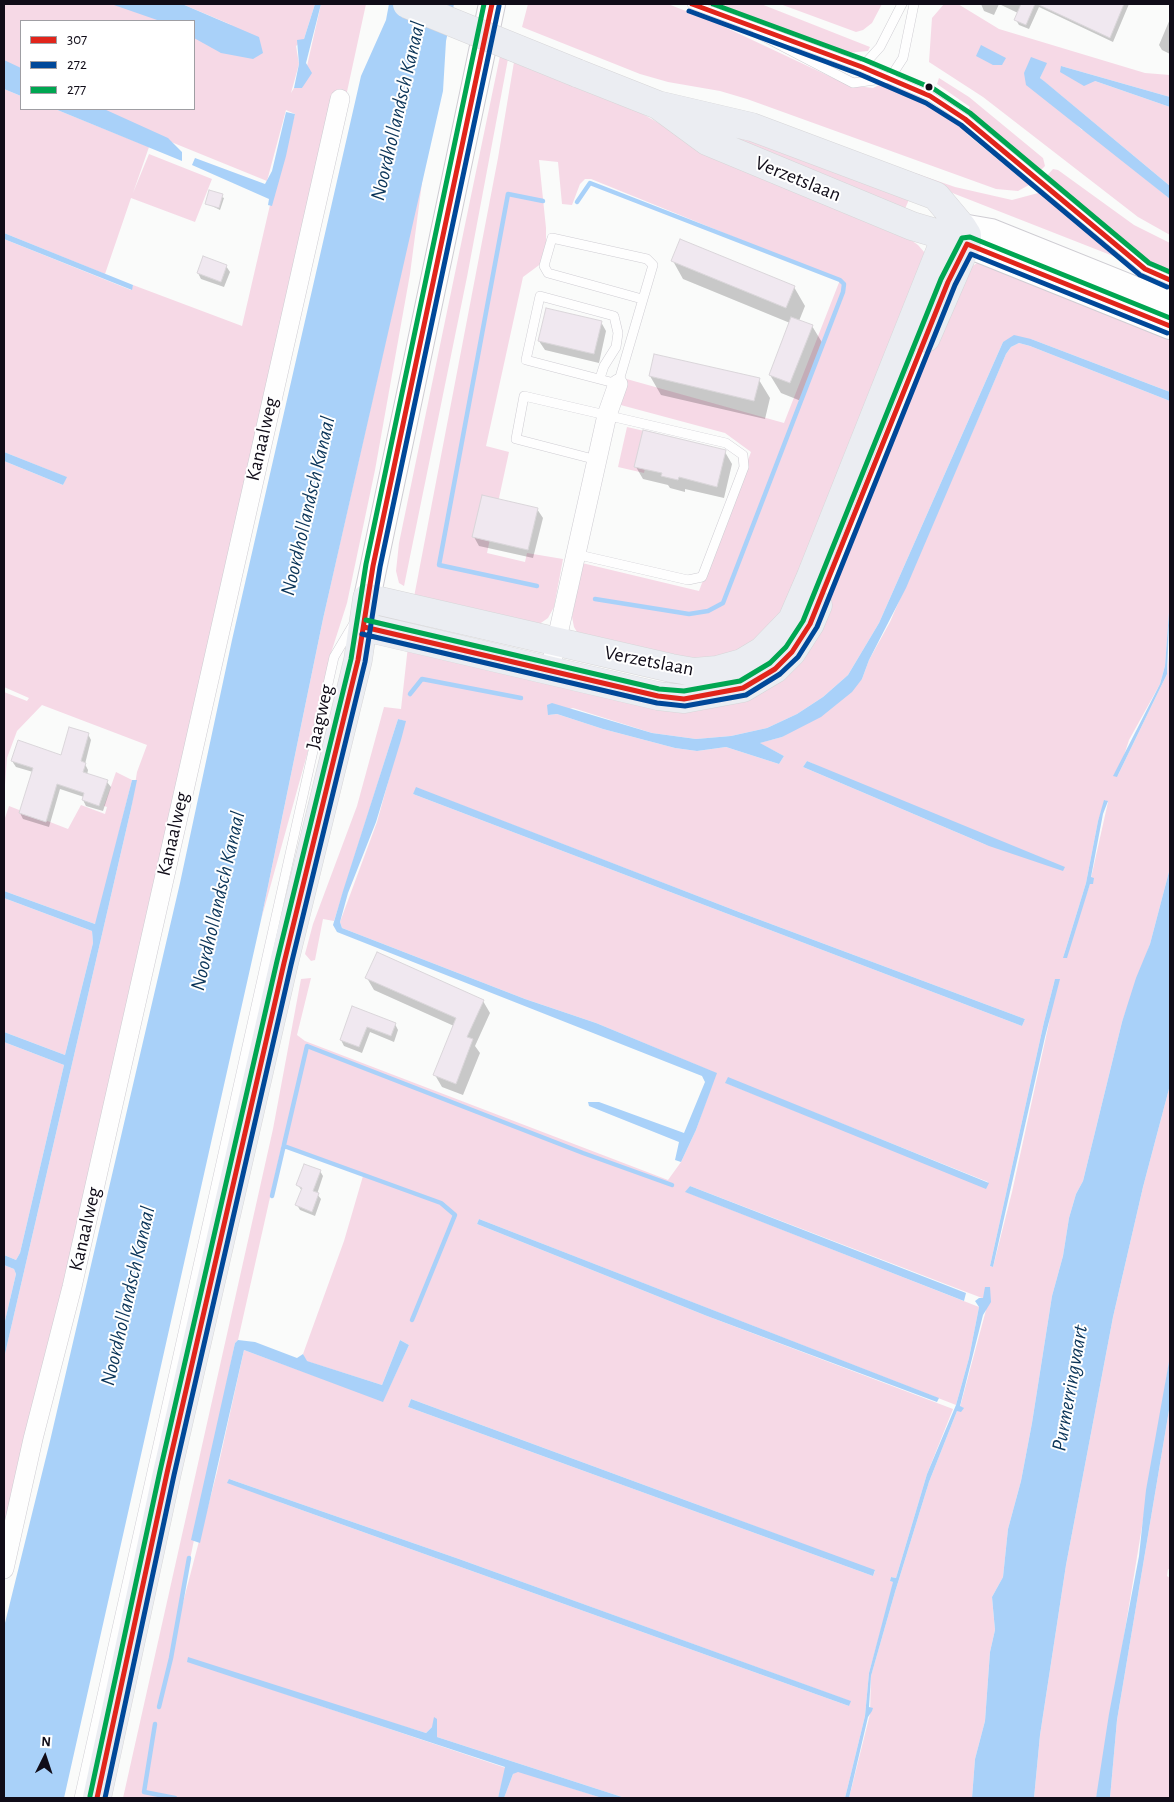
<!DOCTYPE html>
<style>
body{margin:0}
#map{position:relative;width:1174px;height:1802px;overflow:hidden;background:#fafbfa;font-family:"Alegreya Sans",sans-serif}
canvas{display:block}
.frame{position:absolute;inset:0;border:5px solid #100c18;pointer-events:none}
.legend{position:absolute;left:20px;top:20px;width:175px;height:90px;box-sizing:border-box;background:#fff;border:1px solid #9f9ea3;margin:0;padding:6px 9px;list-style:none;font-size:15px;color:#100c18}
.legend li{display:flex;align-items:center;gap:10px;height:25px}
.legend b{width:25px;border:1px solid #9f9ea3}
.north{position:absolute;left:20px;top:1732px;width:50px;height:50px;-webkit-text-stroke:4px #fff;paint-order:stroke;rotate:4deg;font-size:14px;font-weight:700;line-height:20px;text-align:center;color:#100c18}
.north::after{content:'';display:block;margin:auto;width:18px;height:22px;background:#100c18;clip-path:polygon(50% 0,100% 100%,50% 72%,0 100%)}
</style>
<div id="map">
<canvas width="1174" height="1802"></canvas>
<div class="frame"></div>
<ul class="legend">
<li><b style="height:6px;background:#e1251b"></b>307</li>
<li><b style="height:6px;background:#004899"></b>272</li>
<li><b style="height:6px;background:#00a651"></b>277</li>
</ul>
<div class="north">N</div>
</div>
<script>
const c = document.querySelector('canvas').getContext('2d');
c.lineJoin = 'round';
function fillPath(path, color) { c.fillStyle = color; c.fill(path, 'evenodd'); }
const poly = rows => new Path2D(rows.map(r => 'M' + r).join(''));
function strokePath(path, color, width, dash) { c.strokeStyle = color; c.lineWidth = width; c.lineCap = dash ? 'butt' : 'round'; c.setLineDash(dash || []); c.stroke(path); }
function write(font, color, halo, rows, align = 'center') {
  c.font = font + ' "Alegreya Sans",sans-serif'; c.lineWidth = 4; c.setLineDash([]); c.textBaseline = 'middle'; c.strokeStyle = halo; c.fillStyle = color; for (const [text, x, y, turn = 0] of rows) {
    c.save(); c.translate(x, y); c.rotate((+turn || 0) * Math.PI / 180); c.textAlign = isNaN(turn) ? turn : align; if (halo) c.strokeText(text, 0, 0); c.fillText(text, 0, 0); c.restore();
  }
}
fillPath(poly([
 [4,4,175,4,234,26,182,4,315,4,304,39,296,46,299,64,291,93,294,88,302,88,321,4,366,4,335,147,146,930,4,1536,4,1358,131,809,137,772,147,745,42,705,17,731,7,758,4,798,4,692,27,701,29,698,4,687,4,461,63,485,66,477,4,452,4,239,131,290,133,285,242,326,270,205,295,114,286,110,267,181,90,109,194,109,194,21,21,21,21,81,4,74],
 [528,4,668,4,714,22,848,85,873,88,887,81,917,95,969,129,967,134,1029,185,1018,191,996,189,747,99,720,91,668,82,640,74,522,27],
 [716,4,761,4,870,47,868,51,847,53],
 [780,4,882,4,872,23,863,30,856,32],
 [944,4,958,4,999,29,1145,73,1170,75,1170,97,1061,66,1095,81,1170,107,1170,186,1040,78,1046,63,1024,73,1082,130,1086,130,1170,199,1170,235,1138,217,983,97,929,62,932,18],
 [500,56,508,59,467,277,404,586,399,583,396,571,399,543],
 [514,62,639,112,680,135,904,235,918,245,925,253,926,265,773,633,709,664,580,637,574,627,572,617,582,563,699,591,751,452,725,433,617,404,623,378,784,423,840,280,591,179,585,179,580,184,572,205,562,204,558,162,539,160,546,228,546,260,523,277,486,446,509,452,487,553,525,562,527,553,563,559,554,607,548,618,538,625,414,597,498,158],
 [939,78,969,97,1043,158,1045,166,1039,172,966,113,970,107,937,84],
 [4,89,21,96,21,109,55,109,149,147,133,193,149,154,212,179,195,222,131,198,105,274,4,233],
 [713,124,911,195,904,211,709,135],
 [860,154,955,187,1012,200,1042,192,1131,263,932,185],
 [1053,169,1058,170,1134,225,1170,243,1170,274,1151,266,1044,179],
 [423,175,410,274,375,470,347,603,331,653,308,751,261,920,323,619],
 [980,261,1170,335,1170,392,1031,339,1003,342,879,623,848,675,823,697,797,714,767,728,731,736,696,739,652,733,573,708,548,715,557,714,603,729,675,748,697,751,726,747,779,764,784,756,759,743,782,737,862,679,869,660,890,622,1006,354,1011,347,1019,343,1030,346,1170,401,1170,599,1165,666,1160,684,1129,740,1117,777,1167,674,1170,646,1170,868,1150,944,1122,1022,1083,1181,1076,1194,1069,1218,1063,1256,1052,1296,1032,1423,1021,1481,1008,1529,1003,1577,992,1597,995,1630,990,1652,985,1721,975,1759,972,1798,849,1798,870,1714,871,1676,895,1592,929,1482,957,1411,963,1408,960,1407,986,1310,982,1298,690,1186,686,1192,979,1307,969,1358,956,1405,479,1219,477,1224,707,1316,953,1409,927,1474,896,1578,891,1577,890,1581,894,1582,869,1673,865,1716,845,1798,625,1798,437,1737,436,1728,432,1727,426,1733,187,1661,506,1768,498,1798,123,1798,273,1129,301,979,311,978,297,1035,305,1041,668,1180,681,1162,696,1130,716,1073,596,1023,525,999,342,928,340,922,377,822,405,721,398,719,334,921,323,919,315,960,311,961,305,954,313,924,357,806,384,707,401,709,408,646,685,703,819,626,957,283,968,269],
 [807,761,989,846,803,767],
 [417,788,739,912,1025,1019,1022,1026,413,794],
 [1105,800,1108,802,1091,878,1093,884,1090,884,1063,958,1086,883,1098,821],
 [1055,979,1049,1023,1012,1192,993,1267,990,1266,1044,1022],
 [728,1078,988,1182,988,1183,986,1188,726,1083],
 [282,1144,363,1176,344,1241,303,1354,306,1361,382,1385,400,1340,409,1345,383,1401,244,1350,217,1472,173,1641,235,1343,238,1340],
 [411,1399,693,1503,875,1571,873,1576,408,1407],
 [229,1479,459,1559,850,1701,849,1706,282,1503],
 [627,427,653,433,644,473,618,467],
 [116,772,132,780,97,921,95,924,4,891,4,821,9,806,68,829,81,805,105,814,107,807,104,806],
 [4,898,92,931,93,943,65,1055,4,1032],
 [4,1042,64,1065,20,1253,16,1260,4,1255],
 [1170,1085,1170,1356,1100,1782,1096,1798,1034,1798,1040,1735,1066,1565,1113,1317,1143,1187],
 [4,1265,14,1269,16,1274,4,1325],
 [1170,1404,1170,1570,1168,1569,1167,1576,1170,1578,1170,1798,1110,1798,1117,1720],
 [518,1771,602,1798,504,1798,513,1774]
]), '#f6d9e6');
fillPath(poly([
 [111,4,182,4,259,37,263,53,253,59,221,53,194,38,194,21,160,21],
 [315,4,321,4,306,63,312,73,302,88,294,88,299,64,297,40,304,39],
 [389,4,454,4,446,41,443,91,323,619,261,920,64,1798,4,1798,4,1627,50,1441,180,883,232,640,361,76,386,20],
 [981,45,1006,58,1002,65,993,65,976,56],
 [1031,57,1047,63,1040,78,1044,81,1170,186,1170,199,1026,85,1024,73],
 [4,60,21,68,21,96,4,89],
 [1061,66,1170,97,1170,107,1095,81,1084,86,1060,72],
 [55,109,104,109,168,138,182,152,182,161],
 [286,112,295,114,286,156,272,206,268,205,269,199,192,165,195,158,265,184,272,171],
 [4,233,133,285,132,290,4,239],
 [1014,335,1031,339,1170,392,1170,401,1030,346,1019,343,1011,347,1006,354,906,588,869,660,862,679,852,692,821,717,782,737,760,743,784,756,779,764,726,747,697,751,675,748,603,729,557,714,548,715,547,705,552,703,652,733,696,739,731,736,767,728,797,714,823,697,848,675,879,623,1003,342],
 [4,452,67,477,63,485,4,461],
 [1170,599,1167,674,1117,777,1113,776,1160,684,1165,666],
 [398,719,406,721,401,740,376,822,348,893,340,922,342,928,525,999,596,1023,717,1073,696,1130,681,1162,675,1160,679,1142,589,1106,588,1102,599,1102,684,1133,705,1082,702,1076,337,932,333,925,343,891],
 [807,761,1065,867,1063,871,989,846,803,767],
 [132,780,137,780,131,809,4,1358,4,1325,16,1274,14,1269,4,1265,4,1255,16,1260,20,1253,64,1065,4,1042,4,1032,65,1055,93,943,92,931,4,898,4,891,95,924],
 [416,787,739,912,1025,1019,1022,1026,413,794],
 [1104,800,1108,801,1103,814,1091,877,1094,878,1093,884,1090,884,1067,958,1063,958,1086,883,1098,821],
 [1170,868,1170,1085,1143,1187,1113,1317,1066,1565,1040,1735,1034,1798,972,1798,975,1759,985,1721,990,1652,995,1630,992,1597,1003,1577,1008,1529,1021,1481,1032,1423,1052,1296,1063,1256,1069,1218,1076,1194,1083,1181,1122,1022,1136,978,1150,944],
 [1055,979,1060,979,1045,1037,993,1267,990,1266,1044,1022],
 [728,1077,989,1183,986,1189,725,1083],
 [690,1186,966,1293,964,1301,685,1192],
 [479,1219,939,1398,937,1402,707,1316,477,1224],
 [985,1287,990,1287,991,1302,983,1315,960,1406,964,1408,961,1412,957,1411,929,1482,895,1592,871,1676,869,1707,873,1708,872,1711,868,1717,849,1798,845,1798,865,1716,869,1673,893,1582,890,1581,891,1577,896,1578,927,1474,956,1405,969,1358,979,1307,975,1301,979,1298,983,1298],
 [238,1340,255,1342,297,1358,303,1354,307,1361,382,1385,400,1340,409,1345,383,1402,244,1350,200,1543,191,1540,235,1343],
 [1170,1356,1170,1404,1117,1720,1110,1798,1096,1798,1109,1714,1139,1556,1146,1490],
 [411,1399,693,1503,875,1570,873,1576,408,1407],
 [229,1479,459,1559,851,1701,849,1706,282,1503,227,1483],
 [188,1657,426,1733,432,1727,434,1717,437,1719,437,1737,625,1798,602,1798,518,1772,513,1774,504,1798,498,1798,505,1767,187,1662]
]), '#a9d1f9');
fillPath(poly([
 [981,4,1129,4,1113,42,1039,7,1029,29,1019,25,1016,20,1018,13,999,4,994,15,984,11],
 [1170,19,1170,54,1162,50,1159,45],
 [210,191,224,198,220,210,206,203],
 [673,261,794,287,805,306,799,321,812,326,823,344,801,401,781,393,770,375,790,323,683,279],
 [226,266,230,272,224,287,201,279,198,273],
 [601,322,606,331,599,363,545,350,539,341],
 [650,376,759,380,770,398,765,419,661,395],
 [725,452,732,464,724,498,685,489,685,492,670,488,668,485,643,479,636,467],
 [537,509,543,518,533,558,479,546,474,537],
 [88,734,91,740,85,764,88,770,87,775,107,782,111,787,103,811,86,806,83,800,84,797,60,789,49,827,23,819,20,813,33,772,16,767,12,761,62,756],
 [367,978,483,1001,490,1013,475,1046,480,1053,463,1095,442,1087,435,1075,454,1026,374,990],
 [353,1008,395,1024,398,1030,394,1042,370,1032,362,1053,344,1046,341,1040],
 [305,1165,320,1171,323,1176,317,1194,321,1199,315,1216,300,1210,297,1205,302,1191,298,1185]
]), '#0003');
strokePath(poly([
 [577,202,590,183,840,280,844,284,843,292,723,603,708,611,689,614,595,599],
 [537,586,439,565,508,194,543,201],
 [410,694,422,679,521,698],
 [284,1146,441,1203,455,1215,412,1320],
 [272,1196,307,1046,583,1153,672,1185],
 [159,1707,171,1658,189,1558],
 [155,1724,144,1792,175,1798]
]), '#a9d1f9', 4.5);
const building = poly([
 [1021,4,1035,4,1026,25,1014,20,1021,4],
 [1037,4,1124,4,1110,38,1037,4],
 [209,190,223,194,219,208,205,204,209,190],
 [680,239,795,286,786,308,671,261,680,239],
 [203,256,227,265,221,282,197,273,203,256],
 [546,308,602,321,594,354,538,341,546,308],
 [791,317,813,325,790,383,769,375,791,317],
 [654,354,760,378,754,401,649,376,654,354],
 [643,430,726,450,717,487,679,477,678,480,661,476,662,473,634,467,643,430],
 [482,495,538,508,528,550,472,537,482,495],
 [69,727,89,733,81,761,86,763,83,772,108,780,99,806,82,800,84,793,57,784,46,822,19,813,33,768,11,761,18,740,61,755,69,727],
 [377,952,484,1000,467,1037,473,1039,456,1084,433,1075,456,1018,365,978,377,952],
 [352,1006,396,1023,391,1036,367,1027,359,1047,340,1040,352,1006],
 [304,1164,321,1170,313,1191,319,1193,312,1212,295,1205,302,1188,296,1185,304,1164]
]);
fillPath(building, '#f0e8f0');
strokePath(building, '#dad6da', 1);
const service = poly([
 [692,4,862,67,930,96,965,119,1145,269,1170,280],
 [757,33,853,83,890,78,903,58,914,4],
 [862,67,880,47,902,4],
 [600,378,604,366,616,347,618,333,614,316,540,296,526,360,618,384,653,265,647,259,552,238,544,266,548,273,642,299],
 [575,554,688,580,702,577,744,467,743,455,726,443,524,396,516,439,597,460],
 [79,1798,334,657,353,625]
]);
const minor = poly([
 [550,670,607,415,618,384],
 [4,1569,33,1439,72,1287,340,99]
]);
const secondary = poly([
 [1170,304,991,232,962,227,957,228,946,236,1170,326],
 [367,598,492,4]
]);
const primary = poly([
 [577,73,658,105,752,127,936,196,962,227,967,235,967,244,926,338],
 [364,627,658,696,684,699,743,688,775,669,792,652,810,624,818,605],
 [97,1798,167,1473,284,963,358,660,367,598,671,668,694,672,717,670,742,663,762,651,792,620,811,576,946,236,912,226,707,141,658,105]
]);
strokePath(service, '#cfcdd3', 10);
strokePath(minor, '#cfcdd3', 20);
strokePath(secondary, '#cfcdd3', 28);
strokePath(primary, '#d7d6d8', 29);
strokePath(service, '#fefefe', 9);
strokePath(minor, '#fefefe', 19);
strokePath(secondary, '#fefefe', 26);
strokePath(primary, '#ebedf2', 28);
const primaryBridge = poly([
 [407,4,577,73]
]);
strokePath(primaryBridge, '#d7d6d8', 29, []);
strokePath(primaryBridge, '#ebedf2', 28);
strokePath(poly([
 [692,4,862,67,930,96,965,119,1145,269,1170,280],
 [364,627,658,696,684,699,743,688,775,669,792,652,810,624,948,282,967,244,1170,326],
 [97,1798,167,1473,284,963,358,660,373,566,492,4]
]), '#e1251b', 5);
strokePath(poly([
 [689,11,859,74,926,103,961,125,1140,275,1167,287],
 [362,634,657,703,685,706,746,695,780,674,798,657,817,627,955,285,971,254,1167,333],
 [105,1798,174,1475,291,965,365,662,380,567,499,6]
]), '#004899', 5);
strokePath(poly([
 [713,4,865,60,934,89,970,113,1149,263,1170,272],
 [366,620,659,689,684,691,740,681,770,663,786,647,803,621,941,279,962,238,970,237,1170,318],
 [90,1796,160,1471,277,961,351,659,366,564,484,4]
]), '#00a651', 5);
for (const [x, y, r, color] of [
 [929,87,4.5,"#100c18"]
]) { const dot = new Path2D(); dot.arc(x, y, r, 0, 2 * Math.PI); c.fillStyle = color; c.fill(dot); strokePath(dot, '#fff', 2); }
write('20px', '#100c18', '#fff', [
 ["Verzetslaan",798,179,22],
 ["Kanaalweg",262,439,-77],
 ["Verzetslaan",649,661,11],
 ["Jaagweg",320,717,-77],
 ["Kanaalweg",173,834,-77],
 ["Kanaalweg",85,1229,-77]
]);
write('italic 21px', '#0b3559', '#fff', [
 ["Noordhollandsch Kanaal",398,111,-77],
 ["Noordhollandsch Kanaal",308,506,-77],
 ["Noordhollandsch Kanaal",218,901,-77],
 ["Noordhollandsch Kanaal",128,1296,-77],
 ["Purmerringvaart",1070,1388,-80]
]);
</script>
